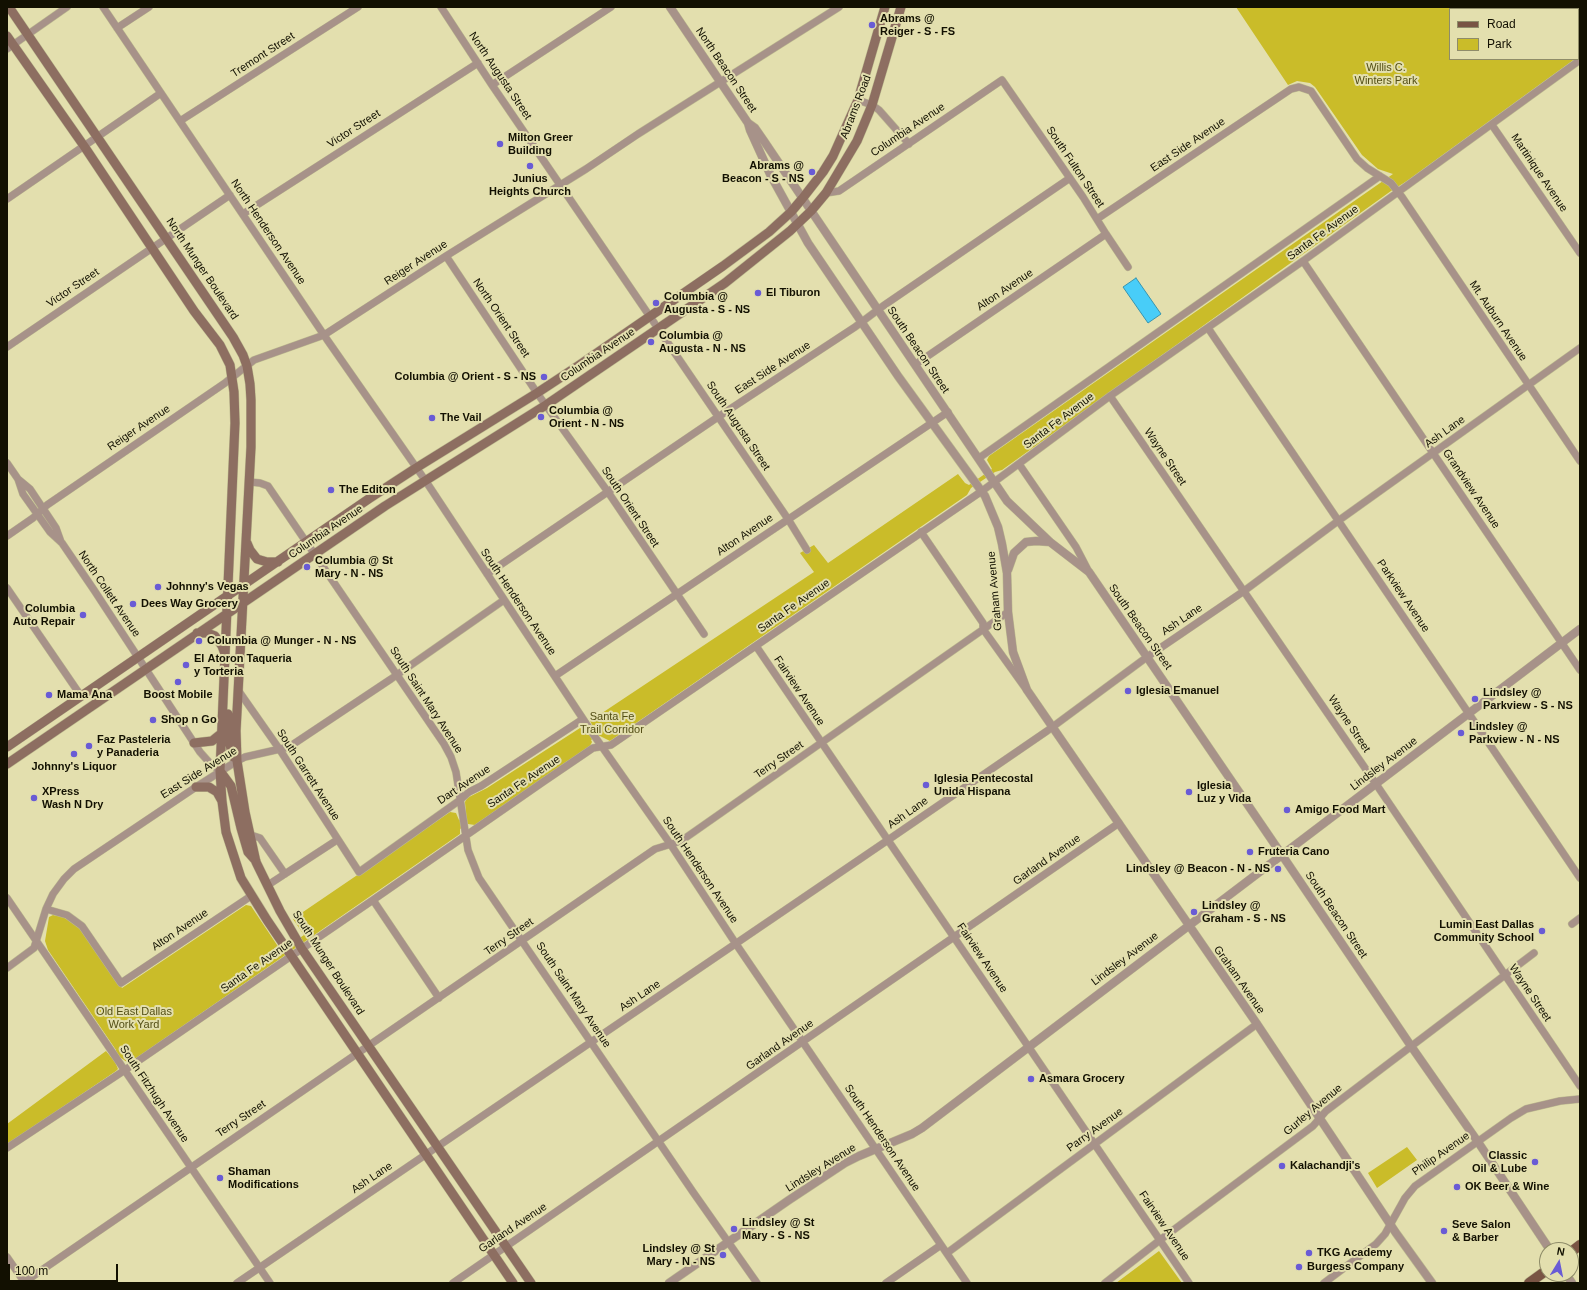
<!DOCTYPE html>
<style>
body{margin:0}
#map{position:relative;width:1587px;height:1290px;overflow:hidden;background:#e3dfae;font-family:Arial,sans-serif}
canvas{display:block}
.frame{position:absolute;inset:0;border:8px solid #121001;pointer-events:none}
.legend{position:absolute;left:1449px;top:8px;width:130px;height:52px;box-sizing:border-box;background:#e3dfae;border:1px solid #8f8c69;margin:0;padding:5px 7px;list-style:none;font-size:12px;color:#121001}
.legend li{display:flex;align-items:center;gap:8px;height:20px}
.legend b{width:20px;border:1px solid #8f8c69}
.north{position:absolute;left:1539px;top:1242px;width:40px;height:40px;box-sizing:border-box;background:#e3dfae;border:1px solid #8f8c69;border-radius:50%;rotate:10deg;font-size:11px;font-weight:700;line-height:16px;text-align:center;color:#121001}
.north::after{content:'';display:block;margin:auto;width:14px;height:18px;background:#695bd5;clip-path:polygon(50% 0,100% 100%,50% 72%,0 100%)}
.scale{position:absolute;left:8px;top:1264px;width:110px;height:18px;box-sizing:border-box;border:2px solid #121001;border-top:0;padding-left:5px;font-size:12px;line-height:14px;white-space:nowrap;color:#121001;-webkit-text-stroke:3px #e3dfae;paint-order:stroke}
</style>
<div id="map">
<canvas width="1587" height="1290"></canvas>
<div class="frame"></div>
<ul class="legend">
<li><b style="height:5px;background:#795444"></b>Road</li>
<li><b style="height:11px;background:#cabc29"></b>Park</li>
</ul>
<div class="north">N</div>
<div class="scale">100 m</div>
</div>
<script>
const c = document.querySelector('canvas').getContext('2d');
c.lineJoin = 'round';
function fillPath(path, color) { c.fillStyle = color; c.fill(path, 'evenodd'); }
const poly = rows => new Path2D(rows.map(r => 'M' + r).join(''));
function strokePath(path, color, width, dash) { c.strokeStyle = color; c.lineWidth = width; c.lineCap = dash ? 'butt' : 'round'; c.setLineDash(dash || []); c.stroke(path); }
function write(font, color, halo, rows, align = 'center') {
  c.font = font + ' Arial,sans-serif'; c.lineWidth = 4; c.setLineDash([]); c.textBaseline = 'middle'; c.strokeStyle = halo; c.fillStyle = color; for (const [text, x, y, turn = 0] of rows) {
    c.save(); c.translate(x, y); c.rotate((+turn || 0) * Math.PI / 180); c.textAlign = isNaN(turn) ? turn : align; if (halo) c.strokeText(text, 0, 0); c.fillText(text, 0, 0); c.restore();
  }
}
fillPath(poly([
 [1236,7,1547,7,1548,9,1450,9,1450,59,1575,59,1407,181,1391,191,1002,470,995,472,971,488,967,495,610,741,598,735,591,740,592,742,590,746,475,825,468,824,460,829,460,834,131,1062,127,1062,121,1058,116,1064,118,1069,116,1071,7,1145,7,1124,106,1051,111,1057,116,1050,48,950,45,941,49,917,53,915,64,917,82,930,122,988,246,905,251,906,281,951,304,935,293,919,300,914,450,812,456,813,459,820,466,815,465,802,467,798,487,788,580,728,583,729,587,733,594,728,590,721,814,572,800,553,814,545,828,563,958,474,965,483,969,485,992,469,987,460,989,456,1393,174,1378,169,1362,155,1315,87,1310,83,1297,81,1288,85],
 [1407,1147,1417,1160,1377,1188,1368,1173],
 [1159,1251,1182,1283,1116,1283]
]), '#cabc29');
const water = poly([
 [1136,278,1161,314,1148,323,1123,287,1136,278]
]);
fillPath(water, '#48cdf8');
strokePath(water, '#3894ae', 1);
const minor = poly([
 [103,7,328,341,425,480,593,734,671,845,736,944,967,1283],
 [441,7,492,85,788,519,807,550],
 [117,28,149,7],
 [7,49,67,7],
 [492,85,611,7],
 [858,100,872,105,879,110,909,144],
 [180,121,358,7],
 [1492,125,1580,253],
 [826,193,839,191,1002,80,1083,197,1106,234,1128,267],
 [7,199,161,93],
 [243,214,478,63],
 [1097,219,1291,89,1299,87,1311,91,1357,159,1367,168,1391,183,1402,197,1580,461],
 [446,256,537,393,608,492,704,634],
 [1303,261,1580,670],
 [1208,328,1580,878],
 [7,347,230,195],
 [916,364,1106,234],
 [1110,396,1376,784,1580,1086],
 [979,458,1380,176],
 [7,463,18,479,23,494,50,532,62,543,94,590,200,752,208,761,220,771],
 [1019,464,1076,547,1089,572],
 [18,479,30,489,56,528,61,542],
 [250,482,260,483,268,486,444,744,451,757,456,772,468,850,479,878,693,1192,757,1283],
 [921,532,983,623,983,629,1026,689],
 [7,536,33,518,47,505,225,383,254,360,324,335,446,256,586,169,638,134,839,7],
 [487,574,718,417,855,327,883,306,1070,178],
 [7,588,81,696],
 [756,646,1189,1283],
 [555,676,948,412],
 [238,690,280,750,359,872,460,800,469,792,481,786,583,719],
 [251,835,260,838,285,874],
 [268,885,337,840],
 [7,898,270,1283],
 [373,900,439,998],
 [46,909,67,915,82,926,121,983,251,896],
 [1572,924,1580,918],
 [7,968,34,948,46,909,53,894,64,879,74,869,196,787,237,761,245,757,289,747,391,679,504,600],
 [7,1148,125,1070,373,900,543,782,593,748,611,745,982,491,1110,396,1303,261,1580,60],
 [947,1253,1257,1024],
 [7,1257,25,1283],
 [23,1283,655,849,681,841,1008,612],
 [237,1283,888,840,1047,731,1147,657,1244,591,1338,521,1580,348],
 [453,1283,1119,823],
 [886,1283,941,1245],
 [1105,1283,1160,1240,1313,1126,1326,1111,1534,953],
 [1324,1283,1376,1244,1385,1234,1405,1198,1415,1186,1511,1118,1526,1109,1560,1101,1580,1099]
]);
const tertiary = poly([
 [670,7,748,123,750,130,770,174,808,243,898,376,985,496,998,527,1002,544,1007,573,1008,612,1013,652,1027,690,1257,1024,1396,1233,1432,1283],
 [1553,7,1554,9],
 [1578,43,1580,46],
 [748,123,755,128,764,141,1007,501,1050,542,1089,572,1282,855,1411,1046,1478,1142,1550,1250],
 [1008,570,1014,553,1026,542,1036,541,1050,542],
 [1566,1274,1572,1283],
 [669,1283,789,1200,845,1163,859,1156,912,1134,922,1128,1580,629]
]);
const secondary = poly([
 [9,7,233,337,243,355,247,366,250,384,251,400,251,447,236,731,237,761,245,812,256,862,280,911,302,949,531,1283],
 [7,36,84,146,194,311,220,345,230,365,234,392,235,423,220,771,222,801,226,832,241,878,267,920,513,1283],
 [247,543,250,550,257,559,267,562,278,562],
 [197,633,207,633,215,636,222,646,225,654],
 [228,714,230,745,233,757],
 [194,743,212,741,222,733],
 [7,747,370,498,416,468,537,393,578,366,723,266,769,232,791,212,802,199,823,172,833,156,858,100,885,7],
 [7,764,385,506,546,405,725,283,790,231,811,211,826,193,857,141,872,105,901,7],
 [220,771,231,786,241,828,248,852,256,861],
 [196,787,209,787,212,789,217,792,222,801]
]);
const primary = poly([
 [1571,1252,1580,1245],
 [1529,1283,1547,1270]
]);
strokePath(minor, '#bdba8f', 8);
strokePath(tertiary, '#bdba8f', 9);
strokePath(secondary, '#bdba8f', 10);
strokePath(primary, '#bdba8f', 11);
strokePath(minor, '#a79289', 7);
strokePath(tertiary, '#a79289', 8);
strokePath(secondary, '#8d6e61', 9);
strokePath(primary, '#795444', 10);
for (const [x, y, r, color] of [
 [872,25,4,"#695bd5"],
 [500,144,4,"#695bd5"],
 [530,166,4,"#695bd5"],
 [812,172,4,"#695bd5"],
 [758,293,4,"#695bd5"],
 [656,303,4,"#695bd5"],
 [651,342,4,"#695bd5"],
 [544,377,4,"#695bd5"],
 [541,417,4,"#695bd5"],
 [432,418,4,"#695bd5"],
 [331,490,4,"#695bd5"],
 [307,567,4,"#695bd5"],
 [158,587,4,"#695bd5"],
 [133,604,4,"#695bd5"],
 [83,615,4,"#695bd5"],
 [199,641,4,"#695bd5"],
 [186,665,4,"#695bd5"],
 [178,682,4,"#695bd5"],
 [1128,691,4,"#695bd5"],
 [49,695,4,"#695bd5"],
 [1475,699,4,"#695bd5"],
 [153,720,4,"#695bd5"],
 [1461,733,4,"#695bd5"],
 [89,746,4,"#695bd5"],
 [74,754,4,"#695bd5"],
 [926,785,4,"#695bd5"],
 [1189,792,4,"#695bd5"],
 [34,798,4,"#695bd5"],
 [1287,810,4,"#695bd5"],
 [1250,852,4,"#695bd5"],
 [1278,869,4,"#695bd5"],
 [1194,912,4,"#695bd5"],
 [1542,931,4,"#695bd5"],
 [1031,1079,4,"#695bd5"],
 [1535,1162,4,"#695bd5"],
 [1282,1166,4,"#695bd5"],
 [220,1178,4,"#695bd5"],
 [1457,1187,4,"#695bd5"],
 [734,1229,4,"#695bd5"],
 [1444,1231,4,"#695bd5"],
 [1309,1253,4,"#695bd5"],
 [723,1255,4,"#695bd5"],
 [1299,1267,4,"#695bd5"]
]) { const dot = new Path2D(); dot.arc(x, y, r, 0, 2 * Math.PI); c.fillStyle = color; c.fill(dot); strokePath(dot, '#e3dfae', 1.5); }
write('bold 11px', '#121001', '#e3dfae', [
 ["Abrams @",880,19],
 ["Reiger - S - FS",880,32],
 ["Milton Greer",508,138],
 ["Building",508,151],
 ["Abrams @",804,166,"right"],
 ["Beacon - S - NS",804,179,"right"],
 ["Junius",530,179,"center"],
 ["Heights Church",530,192,"center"],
 ["El Tiburon",766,293],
 ["Columbia @",664,297],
 ["Augusta - S - NS",664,310],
 ["Columbia @",659,336],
 ["Augusta - N - NS",659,349],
 ["Columbia @ Orient - S - NS",536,377,"right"],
 ["Columbia @",549,411],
 ["Orient - N - NS",549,424],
 ["The Vail",440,418],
 ["The Editon",339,490],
 ["Columbia @ St",315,561],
 ["Mary - N - NS",315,574],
 ["Johnny's Vegas",166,587],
 ["Dees Way Grocery",141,604],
 ["Columbia",75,609,"right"],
 ["Auto Repair",75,622,"right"],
 ["Columbia @ Munger - N - NS",207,641],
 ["El Atoron Taqueria",194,659],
 ["y Torteria",194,672],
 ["Iglesia Emanuel",1136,691],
 ["Lindsley @",1483,693],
 ["Parkview - S - NS",1483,706],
 ["Mama Ana",57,695],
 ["Boost Mobile",178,695,"center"],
 ["Shop n Go",161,720],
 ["Lindsley @",1469,727],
 ["Parkview - N - NS",1469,740],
 ["Faz Pasteleria",97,740],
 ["y Panaderia",97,753],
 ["Johnny's Liquor",74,767,"center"],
 ["Iglesia Pentecostal",934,779],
 ["Unida Hispana",934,792],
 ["Iglesia",1197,786],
 ["Luz y Vida",1197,799],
 ["XPress",42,792],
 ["Wash N Dry",42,805],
 ["Amigo Food Mart",1295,810],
 ["Fruteria Cano",1258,852],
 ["Lindsley @ Beacon - N - NS",1270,869,"right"],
 ["Lindsley @",1202,906],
 ["Graham - S - NS",1202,919],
 ["Lumin East Dallas",1534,925,"right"],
 ["Community School",1534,938,"right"],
 ["Asmara Grocery",1039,1079],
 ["Classic",1527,1156,"right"],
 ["Oil & Lube",1527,1169,"right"],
 ["Kalachandji's",1290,1166],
 ["Shaman",228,1172],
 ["Modifications",228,1185],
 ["OK Beer & Wine",1465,1187],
 ["Lindsley @ St",742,1223],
 ["Mary - S - NS",742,1236],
 ["Seve Salon",1452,1225],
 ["& Barber",1452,1238],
 ["Lindsley @ St",715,1249,"right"],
 ["Mary - N - NS",715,1262,"right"],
 ["TKG Academy",1317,1253],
 ["Burgess Company",1307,1267]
], 'left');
write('11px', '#121001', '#e3dfae', [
 ["Tremont Street",263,55,-33],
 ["North Beacon Street",726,70,56],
 ["North Augusta Street",500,76,56],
 ["Abrams Road",856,107,-69],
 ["Victor Street",354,129,-33],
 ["Columbia Avenue",908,130,-34],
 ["East Side Avenue",1188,145,-34],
 ["South Fulton Street",1075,167,56],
 ["Martinique Avenue",1539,173,56],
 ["North Henderson Avenue",268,232,56],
 ["Santa Fe Avenue",1323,233,-36],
 ["Reiger Avenue",416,263,-33],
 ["North Munger Boulevard",202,269,56],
 ["Victor Street",73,288,-34],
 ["Alton Avenue",1005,290,-34],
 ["North Orient Street",501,318,56],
 ["Mt. Auburn Avenue",1498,321,56],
 ["South Beacon Street",918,350,56],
 ["Columbia Avenue",598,355,-34],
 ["East Side Avenue",773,368,-33],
 ["Santa Fe Avenue",1059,421,-37],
 ["South Augusta Street",738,426,56],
 ["Reiger Avenue",139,428,-34],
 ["Ash Lane",1445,432,-36],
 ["Wayne Street",1165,457,56],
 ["Grandview Avenue",1471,489,56],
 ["South Orient Street",630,507,56],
 ["Columbia Avenue",326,532,-34],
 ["Alton Avenue",745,535,-34],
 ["Graham Avenue",995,591,-95],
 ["North Collett Avenue",109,594,56],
 ["Parkview Avenue",1403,596,56],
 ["South Henderson Avenue",518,602,56],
 ["Santa Fe Avenue",794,606,-35],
 ["Ash Lane",1182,620,-34],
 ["South Beacon Street",1140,627,55],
 ["Fairview Avenue",799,691,56],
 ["South Saint Mary Avenue",426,700,57],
 ["Wayne Street",1349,724,56],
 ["Terry Street",779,760,-35],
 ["Lindsley Avenue",1384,764,-37],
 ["East Side Avenue",199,773,-32],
 ["South Garrett Avenue",308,775,57],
 ["Santa Fe Avenue",524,782,-34],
 ["Dart Avenue",464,785,-34],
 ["Ash Lane",908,813,-35],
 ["Garland Avenue",1047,860,-35],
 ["South Henderson Avenue",700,870,56],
 ["South Beacon Street",1336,915,56],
 ["Alton Avenue",180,930,-34],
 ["Terry Street",509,937,-35],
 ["Fairview Avenue",982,958,56],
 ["Lindsley Avenue",1125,959,-37],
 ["South Munger Boulevard",328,963,57],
 ["Santa Fe Avenue",257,966,-35],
 ["Graham Avenue",1239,980,55],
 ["Wayne Street",1530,993,56],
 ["South Saint Mary Avenue",573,995,56],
 ["Ash Lane",640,996,-34],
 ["Garland Avenue",780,1045,-35],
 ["South Fitzhugh Avenue",154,1094,56],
 ["Gurley Avenue",1313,1110,-40],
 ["Terry Street",241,1119,-34],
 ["Parry Avenue",1095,1130,-36],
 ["South Henderson Avenue",882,1138,56],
 ["Philip Avenue",1441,1154,-35],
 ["Lindsley Avenue",821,1168,-32],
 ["Ash Lane",372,1178,-34],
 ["Fairview Avenue",1164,1226,56],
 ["Garland Avenue",513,1228,-34]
]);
write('11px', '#534e15', '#e3dfae', [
 ["Willis C.",1386,68],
 ["Winters Park",1386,81],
 ["Santa Fe",612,717],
 ["Trail Corridor",612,730],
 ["Old East Dallas",134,1012],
 ["Work Yard",134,1025]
]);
</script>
